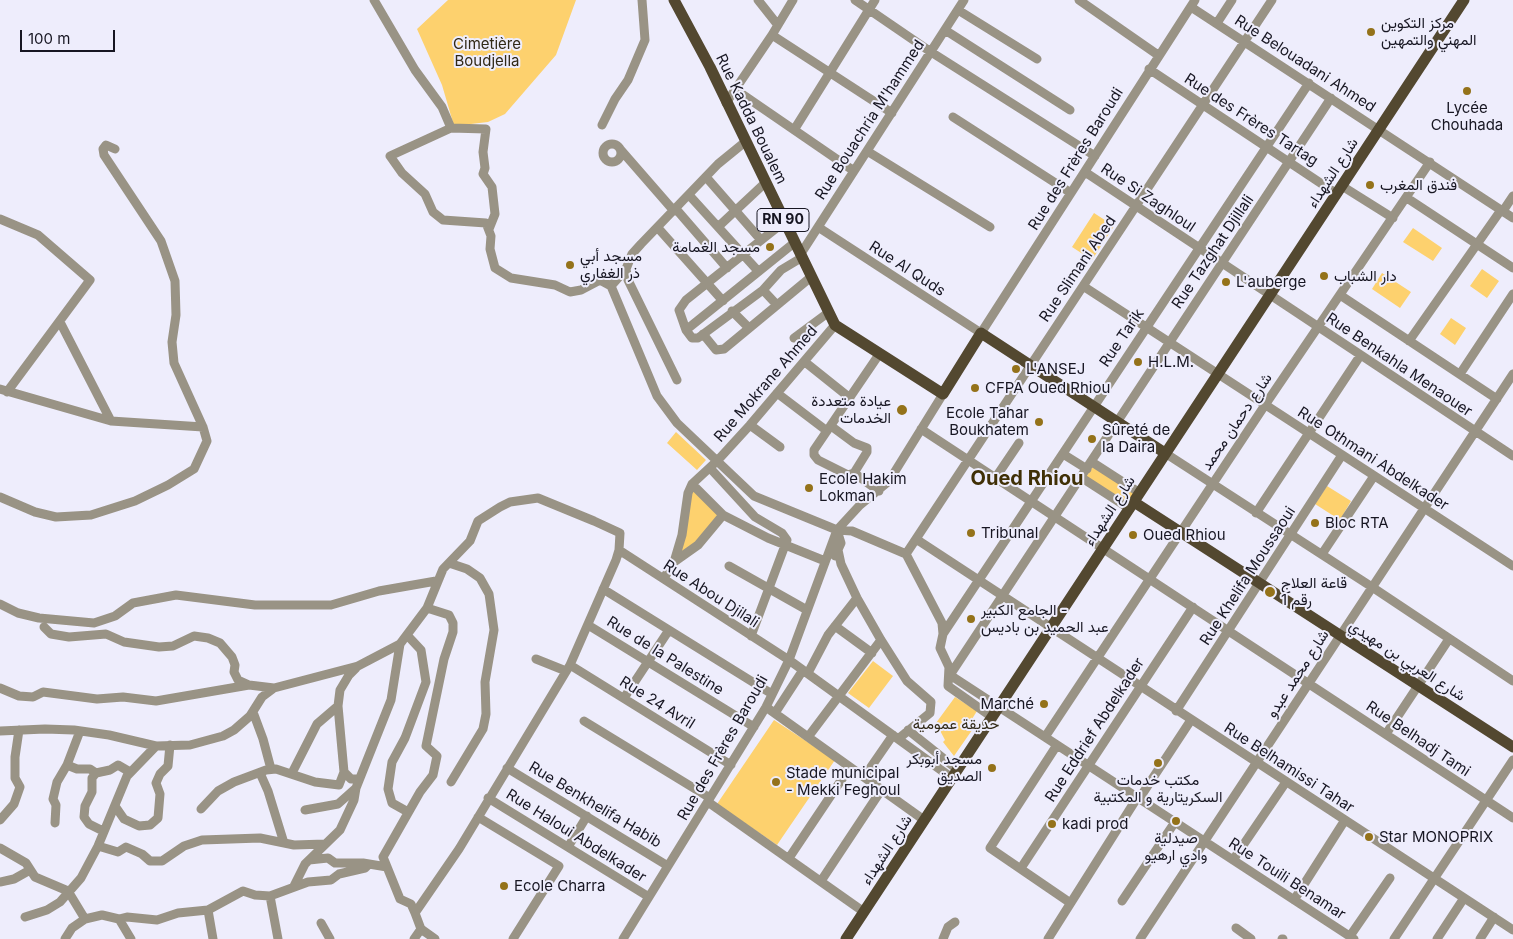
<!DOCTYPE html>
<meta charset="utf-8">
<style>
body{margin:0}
#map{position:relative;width:1513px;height:939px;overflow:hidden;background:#eeedfc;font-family:Inter,sans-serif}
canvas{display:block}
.scale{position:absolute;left:20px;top:30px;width:95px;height:22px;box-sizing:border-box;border:2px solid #171622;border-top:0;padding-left:6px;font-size:15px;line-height:18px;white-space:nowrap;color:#171622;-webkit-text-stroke:4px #eeedfc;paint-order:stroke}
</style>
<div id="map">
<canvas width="1513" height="939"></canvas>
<div class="scale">100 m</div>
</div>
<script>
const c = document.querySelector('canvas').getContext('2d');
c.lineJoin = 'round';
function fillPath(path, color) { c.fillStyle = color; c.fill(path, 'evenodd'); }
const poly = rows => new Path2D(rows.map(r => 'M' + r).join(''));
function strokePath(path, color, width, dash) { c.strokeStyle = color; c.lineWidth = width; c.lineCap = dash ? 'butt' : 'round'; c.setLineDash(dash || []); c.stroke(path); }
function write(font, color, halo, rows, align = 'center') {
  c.font = font + ' Inter,Vazirmatn,sans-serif'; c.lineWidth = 4; c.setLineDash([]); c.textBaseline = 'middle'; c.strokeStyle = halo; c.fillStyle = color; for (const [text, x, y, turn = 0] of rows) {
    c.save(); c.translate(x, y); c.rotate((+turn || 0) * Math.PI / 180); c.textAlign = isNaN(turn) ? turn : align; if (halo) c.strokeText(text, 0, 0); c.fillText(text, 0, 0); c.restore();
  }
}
fillPath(poly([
 [448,0,576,0,556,55,505,114,488,122,454,126,442,85,417,29],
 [1094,213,1114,226,1092,260,1072,247],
 [1413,228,1442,248,1433,261,1403,242],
 [1482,269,1499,281,1487,298,1470,286],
 [1382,273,1411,292,1400,308,1372,289],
 [1451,318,1466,328,1455,345,1440,334],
 [676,432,706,460,697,470,667,443],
 [1093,466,1135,493,1128,504,1086,477],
 [1327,486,1351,501,1340,520,1315,504],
 [693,489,720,516,696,544,682,553,681,547],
 [873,661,893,676,869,708,848,693],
 [955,697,977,711,972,719,977,723,954,756,943,742,945,740,936,723],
 [774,720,835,760,777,845,717,804]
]), '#fdd16e');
strokePath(poly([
 [374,0,415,70,442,107,451,128,486,129,483,152,485,168,483,174,492,187,495,214,489,229],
 [758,0,777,24],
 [855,0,931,52,1095,156],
 [1079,0,1158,55],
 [1191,7,1513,218],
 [958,10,1037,59],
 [1217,23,1232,0],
 [945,30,1070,110],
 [772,35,892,113],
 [1149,69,1337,194],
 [736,90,854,171],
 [726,103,772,35,793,0],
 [953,117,1071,193],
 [602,125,615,99,628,80,645,40,642,0],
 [451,128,390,156,402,173,425,194,433,212,443,220,486,223,491,236,490,249,495,268,511,278,555,285,570,292,581,290,600,280,611,286],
 [794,130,875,0],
 '603 153a9 9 0 1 1 18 0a9 9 0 1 1-18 0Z',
 [620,149,674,211],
 [867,151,990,227],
 [1085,172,1513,456],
 [706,177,761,240],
 [1342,186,1393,218],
 [689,195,758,271],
 [1407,198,1513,268],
 [676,209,727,268],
 [1503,211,1513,196],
 [0,219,38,235,90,280,7,392],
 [784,222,686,300,679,310,686,330,692,338,698,338,763,290,781,270,801,258],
 [719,226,765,183],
 [818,227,981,333,1195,0],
 [658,228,723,301],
 [800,255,964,0],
 [611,286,657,396,677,423,754,496,837,530,852,531,906,554,942,623,943,634,940,648,949,667,948,686,992,717],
 [611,286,626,269],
 [1083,286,1513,566],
 [763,290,777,305],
 [1340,295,1497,399],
 [732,311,749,328],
 [60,322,111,421],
 [686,330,794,243],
 [703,334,716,350,724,349,811,277],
 [794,338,829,312],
 [1409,341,1501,210],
 [805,362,850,398],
 [1460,374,1513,294],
 [677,380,628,280,626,269,632,254,641,244,718,164,745,142],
 [0,389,111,421,203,427],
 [777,393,827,431],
 [750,425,780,447],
 [831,426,854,443,867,448,867,452,854,473],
 [921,429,1513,818],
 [1165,453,1372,587,1513,681],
 [1063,454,1087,469],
 [1092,462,1140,493],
 [710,468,755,517,782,533,787,540,751,636],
 [854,473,848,475,818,460,814,455,814,450,880,353],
 [854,473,879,491],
 [996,477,1019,443],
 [1082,478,1130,509],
 [692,484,723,515,768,538,825,561],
 [0,497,35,512,56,517,91,515,135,501,168,485,194,469,207,441,203,427,174,363,172,342,176,315,175,281,161,241,104,155,103,149,106,145,115,149],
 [1256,513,1360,356],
 [916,539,1513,930],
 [619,550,789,660,952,778],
 [838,550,841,564,857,598,881,640,907,681,931,702,930,713,898,739],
 [906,554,1272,0],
 [1322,554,1374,476],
 [835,556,841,543,837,530],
 [674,562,682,535,688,493,692,484,718,460,750,425,835,325],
 [449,563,467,569,480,578,489,594,494,630,485,682,486,714,483,729,451,782],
 [729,566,807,610],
 [664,578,674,562,698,545,723,515],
 [603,589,772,694],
 [0,604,18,613,39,618,94,623,115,616,133,603,176,595,255,605,331,605,379,591,436,581],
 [588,625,754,727],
 [835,626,872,653],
 [44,627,51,634,69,637,106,634,124,642,159,647,173,646,194,636,208,638,220,643,232,657,235,665,234,672,238,680,249,685],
 [943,634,1309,83],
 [407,635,421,650,426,682,405,738,392,762,388,789,392,803,408,812],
 [536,659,566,671],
 [570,665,731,765],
 [356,668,349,675,340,690,338,706,344,772,351,779,359,779],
 [808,673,828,635,857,598],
 [950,675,1331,98],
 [950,675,1354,939],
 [0,688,19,696,33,697,43,692,97,699,123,697,156,701,249,685,274,688],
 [624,698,669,630],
 [766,707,924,820],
 [1176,711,1342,455],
 [253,712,263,739,271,769],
 [775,713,803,670],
 [584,721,710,798],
 [908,730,958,770],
 [0,731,45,729,74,730,109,735,156,746,190,745,223,736,234,730,250,716,262,697,274,688,358,666,400,644,427,608,443,569,470,541,478,521,500,507,510,502,538,498,594,521,620,533,619,550,616,560,570,665,459,849,415,913,421,929,435,939],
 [1386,734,1449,639],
 [808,737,881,640],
 [1045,737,1265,405,1430,162],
 [1057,745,990,848,1069,902],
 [67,765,77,769,90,769,96,773],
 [507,768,668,866],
 [260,773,268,791,284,843],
 [292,773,317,724,338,706],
 [864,777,893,735],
 [488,798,649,897],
 [1139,799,1191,720],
 [708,802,864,912],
 [115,806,124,819,139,826,150,825,158,818,160,794,156,783,160,774,168,766,170,745],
 [201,809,218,791,234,782,266,770,276,769,315,782,339,785,344,772],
 [305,810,338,804,356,788,391,700,400,644],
 [478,817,559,866,513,939],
 [0,820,14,804,20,787,15,778,15,757,19,730],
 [55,823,56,805,53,799,57,782,67,765,80,731],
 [103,831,89,824,84,817,85,806,92,792,92,778,96,773,110,770,118,765,130,772],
 [98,846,118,852,126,847,142,854,150,861,162,861,184,846,202,840,260,838,294,845,325,844],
 [568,847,587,816],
 [0,848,26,863,35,877,68,891,85,919],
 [789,858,850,767],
 [309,860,328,858,335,863,363,863,387,867],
 [1233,860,1286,782],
 [1021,868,1193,607],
 [821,881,882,789],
 [0,882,14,879,30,870],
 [294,886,305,864,340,830,354,800,356,788],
 [270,896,278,939],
 [1294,900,1345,820],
 [1122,901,1175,822],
 [208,910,213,939],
 [415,913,411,904,400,899,383,857,420,792,433,775,437,756,426,746,444,659,453,632,453,623,449,615,427,608],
 [25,917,47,910,60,902,81,878,98,846,127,776,156,746],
 [119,919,131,939],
 [321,923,330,939],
 [1236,928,1251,939],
 [1350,936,1390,878],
 [65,939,72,928,85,919,102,915,119,919,127,917,157,920,178,913,208,910,243,891,255,895,270,896,308,882,331,880,339,874,365,868,369,864],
 [414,939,421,929],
 [623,939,766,707,789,660,837,530,860,505,889,481,943,394],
 [943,939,948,927,955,922],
 [1048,939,1137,798],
 [1140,939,1513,374],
 [1282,939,1283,939],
 [1394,939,1513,760],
 [1437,939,1464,898],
 [1480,939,1494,917]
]), '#999385', 9);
strokePath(poly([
 [674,0,710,67,835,325,943,394,981,333,1165,453],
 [1134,502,1513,747],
 [846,939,1464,0]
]), '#534830', 11);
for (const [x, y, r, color] of [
 [1371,32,5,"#94721a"],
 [1467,91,5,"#94721a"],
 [1370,185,5,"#94721a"],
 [770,247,5,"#94721a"],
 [570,265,5,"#94721a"],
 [1324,276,5,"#94721a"],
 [1226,282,5,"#94721a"],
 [1138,362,5,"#94721a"],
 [1016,369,5,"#94721a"],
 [975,388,5,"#94721a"],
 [902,410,6,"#94721a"],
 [1039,422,5,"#94721a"],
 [1092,439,5,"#94721a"],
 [809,488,5,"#94721a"],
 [1315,523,5,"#94721a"],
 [971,533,5,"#94721a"],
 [1133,535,5,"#94721a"],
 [1270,592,6,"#94721a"],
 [971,619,5,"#94721a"],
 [1044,704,5,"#94721a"],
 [1158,763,5,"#94721a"],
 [992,768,5,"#94721a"],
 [776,782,5,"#94721a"],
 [1176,821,5,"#94721a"],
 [1052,824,5,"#94721a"],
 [1369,837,5,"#94721a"],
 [504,886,5,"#94721a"]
]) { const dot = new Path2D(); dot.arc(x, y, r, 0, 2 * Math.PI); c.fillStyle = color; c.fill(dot); strokePath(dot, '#eeedfc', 2); }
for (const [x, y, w] of [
 [783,220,52]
]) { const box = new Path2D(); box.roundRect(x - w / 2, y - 11.5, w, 23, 4); c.fillStyle = '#eeedfc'; c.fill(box); strokePath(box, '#171622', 1); }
write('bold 14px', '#171622', null, [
 ["RN 90",783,220]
]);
write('15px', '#171622', '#eeedfc', [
 ["مركز التكوين",1381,23],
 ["المهني والتمهين",1381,40],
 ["Lycée",1467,108,"center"],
 ["Chouhada",1467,125,"center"],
 ["فندق المغرب",1380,185],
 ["مسجد الغمامة",760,247,"right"],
 ["مسجد أبي",580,256],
 ["ذر الغفاري",580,273],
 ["دار الشباب",1334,276],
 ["L'auberge",1236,282],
 ["H.L.M.",1148,362],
 ["L'ANSEJ",1026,369],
 ["CFPA Oued Rhiou",985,388],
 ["عيادة متعددة",891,401,"right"],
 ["الخدمات",891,418,"right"],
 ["Ecole Tahar",1029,413,"right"],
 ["Boukhatem",1029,430,"right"],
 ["Sûreté de",1102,430],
 ["la Daira",1102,447],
 ["Ecole Hakim",819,479],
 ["Lokman",819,496],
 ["Bloc RTA",1325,523],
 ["Tribunal",981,533],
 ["Oued Rhiou",1143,535],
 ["قاعة العلاج",1281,583],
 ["رقم 1",1281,600],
 ["الجامع الكبير -",981,610],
 ["عبد الحميد بن باديس",981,627],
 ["Marché",1034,704,"right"],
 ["مسجد أبوبكر",982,759,"right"],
 ["الصديق",982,776,"right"],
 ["Stade municipal",786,773],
 ["- Mekki Feghoul",786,790],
 ["مكتب خدمات",1158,780,"center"],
 ["السكريتارية و المكتبية",1158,797,"center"],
 ["kadi prod",1062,824],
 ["Star MONOPRIX",1379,837],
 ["صيدلية",1176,838,"center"],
 ["وادي ارهيو",1176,855,"center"],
 ["Ecole Charra",514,886]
], 'left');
write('15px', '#312917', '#eeedfc', [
 ["Cimetière",487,44],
 ["Boudjella",487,61],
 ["حديقة عمومية",956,724]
]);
write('15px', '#171622', '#eeedfc', [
 ["Rue Belouadani Ahmed",1305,64,33],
 ["Rue Kadda Boualem",751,119,64],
 ["Rue Bouachria M'hammed",870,120,-57],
 ["Rue des Frères Tartag",1251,120,33],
 ["Rue des Frères Baroudi",1076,159,-58],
 ["شارع الشهداء",1333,173,-57],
 ["Rue Si Zaghloul",1148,198,34],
 ["Rue Tazghat Djillali",1213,252,-56],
 ["Rue Al Quds",907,269,33],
 ["Rue Slimani Abed",1078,269,-56],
 ["Rue Tarik",1122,338,-56],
 ["Rue Benkahla Menaouer",1399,365,34],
 ["Rue Mokrane Ahmed",766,384,-49],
 ["شارع دحمان محمد",1237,422,-56],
 ["Rue Othmani Abdelkader",1373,459,33],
 ["شارع الشهداء",1110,511,-57],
 ["Rue Khelifa Moussaoui",1248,576,-57],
 ["Rue Abou Djilali",711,594,33],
 ["Rue de la Palestine",665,656,32],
 ["شارع العربي بن مهيدي",1407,661,33],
 ["شارع محمد عبدو",1298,674,-57],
 ["Rue 24 Avril",657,703,32],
 ["Rue Eddrief Abdelkader",1095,730,-57],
 ["Rue Belhadj Tami",1418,739,34],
 ["Rue des Frères Baroudi",723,748,-60],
 ["Rue Belhamissi Tahar",1289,768,33],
 ["Rue Benkhelifa Habib",595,805,31],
 ["Rue Haloui Abdelkader",576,836,32],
 ["شارع الشهداء",887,850,-57],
 ["Rue Touili Benamar",1287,879,33]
]);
write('bold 20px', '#403006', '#eeedfc', [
 ["Oued Rhiou",1027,479]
]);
</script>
